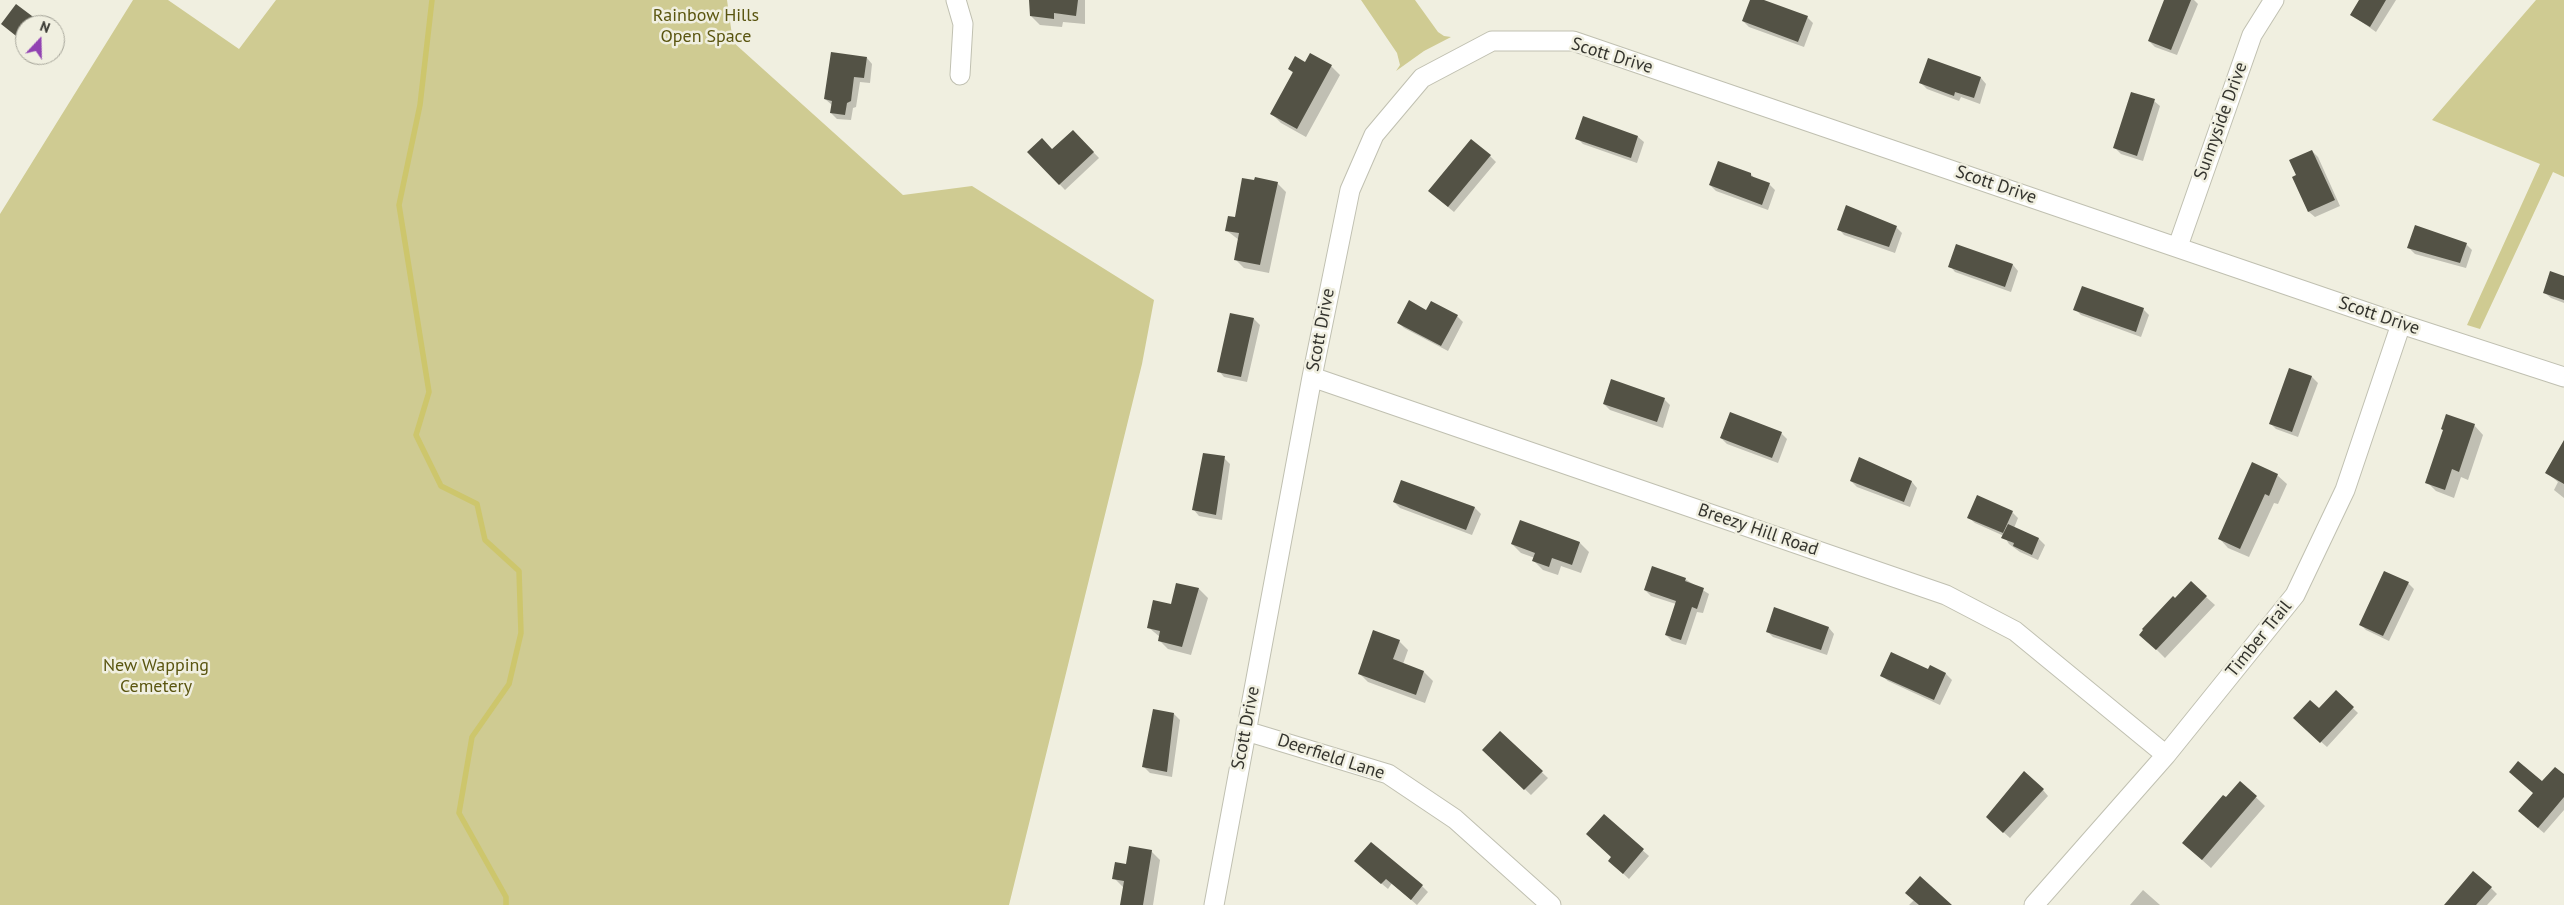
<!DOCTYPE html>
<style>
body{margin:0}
#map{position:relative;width:2564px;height:905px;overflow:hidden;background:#f0efe0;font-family:"PT Sans",sans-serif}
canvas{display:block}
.north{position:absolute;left:15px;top:15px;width:50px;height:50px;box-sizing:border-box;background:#f0efe0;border:1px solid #a5a499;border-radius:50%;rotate:21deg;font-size:14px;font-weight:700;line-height:20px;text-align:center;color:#34342e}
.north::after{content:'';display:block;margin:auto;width:18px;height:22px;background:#9142b2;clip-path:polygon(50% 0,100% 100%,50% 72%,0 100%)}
</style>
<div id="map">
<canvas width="2564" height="905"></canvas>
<div class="north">N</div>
</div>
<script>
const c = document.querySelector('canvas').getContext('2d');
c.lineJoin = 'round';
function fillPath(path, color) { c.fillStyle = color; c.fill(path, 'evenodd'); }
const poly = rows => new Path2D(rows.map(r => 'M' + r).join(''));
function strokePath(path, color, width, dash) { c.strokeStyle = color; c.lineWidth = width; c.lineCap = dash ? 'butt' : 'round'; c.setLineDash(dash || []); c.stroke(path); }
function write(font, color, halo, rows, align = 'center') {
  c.font = font + ' "PT Sans",sans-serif'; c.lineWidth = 5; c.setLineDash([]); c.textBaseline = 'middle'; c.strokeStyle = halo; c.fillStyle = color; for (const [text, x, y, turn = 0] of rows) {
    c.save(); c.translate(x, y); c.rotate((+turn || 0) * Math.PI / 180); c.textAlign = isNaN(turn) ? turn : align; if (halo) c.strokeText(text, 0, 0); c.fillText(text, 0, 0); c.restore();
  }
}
fillPath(poly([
 [133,0,168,0,239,49,276,0,727,0,733,42,903,195,972,186,1154,300,1142,364,1009,905,0,905,0,214],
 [1361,0,1415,0,1438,32,1444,36,1451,37,1424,51,1396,71,1400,65,1397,53],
 [2536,0,2564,0,2564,177,2553,172,2480,329,2467,325,2540,164,2432,120]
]), '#cfcb92');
fillPath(poly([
 [1033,0,1085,0,1085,24,1063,22,1062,27,1040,25,1031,16],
 [1751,0,1760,0,1807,17,1813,23,1804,47,1749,27,1743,21],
 [2166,0,2194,0,2198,4,2177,55,2155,47,2149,41],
 [2361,0,2396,0,2376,32,2352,15],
 [55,36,58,39,55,44],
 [867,58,872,64,870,83,860,82,856,107,853,108,851,120,837,119,831,113,832,105,825,99],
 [1929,60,1981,78,1986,84,1980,104,1961,97,1959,101,1927,89,1921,83],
 [1305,63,1331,66,1340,75,1306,137,1281,123,1272,114,1294,74,1289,69],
 [2154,101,2160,106,2143,161,2121,154,2115,148],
 [1073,131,1099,158,1065,190,1029,152,1052,151],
 [1638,137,1644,142,1637,163,1583,144,1577,138],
 [2312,151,2318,157,2340,206,2315,217,2309,212],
 [1490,156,1496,162,1454,212,1436,197],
 [1751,174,1755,179,1769,184,1775,190,1768,210,1716,191,1710,185],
 [1277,183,1286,192,1269,273,1244,268,1235,259,1239,240,1226,230],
 [1846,207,1896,227,1902,233,1895,253,1844,235,1839,229],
 [2466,244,2472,250,2466,268,2415,254,2409,248],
 [1957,245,2013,265,2018,271,2011,292,1955,272,1950,266],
 [2564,277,2564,303,2551,298,2545,293],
 [1432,303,1457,316,1463,322,1448,351,1404,328,1398,322,1427,312],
 [2075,309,2143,309,2149,315,2141,337,2081,315],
 [1231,314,1254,319,1260,325,1247,382,1224,377,1219,371],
 [2290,369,2312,377,2318,383,2298,437,2276,429,2270,423],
 [1664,399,1670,405,1663,428,1610,410,1604,404],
 [2474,425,2483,435,2468,480,2461,477,2454,498,2436,491,2427,482,2444,431,2442,429],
 [1781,433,1787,439,1778,463,1727,444,1721,438],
 [2564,456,2564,498,2554,490,2558,482,2547,473],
 [1224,458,1230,464,1222,520,1199,516,1194,510],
 [2277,475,2287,484,2278,504,2274,503,2249,557,2228,548,2219,538],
 [1851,481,1912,482,1917,488,1910,507,1857,487],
 [1402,482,1475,508,1481,514,1472,535,1400,508,1394,502],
 [2012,512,2018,518,2014,528,2039,539,2045,545,2038,560,2020,552,2009,544,2004,536,1975,523,1969,518],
 [1580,543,1589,552,1581,573,1561,566,1558,575,1543,570,1534,561,1535,558,1521,553,1512,544],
 [1685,579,1709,594,1703,613,1697,612,1686,645,1672,641,1666,635,1676,604,1651,596,1645,590],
 [2408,583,2414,589,2389,641,2366,630,2361,625],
 [1199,589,1208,598,1191,655,1168,649,1159,640,1160,637,1148,627,1172,606],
 [2206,597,2215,605,2165,658,2150,643,2175,599],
 [1775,609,1829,628,1834,634,1827,655,1773,637,1767,631],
 [1399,641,1408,650,1403,664,1424,672,1433,681,1425,703,1368,682,1359,673],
 [1930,667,1946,674,1952,680,1940,705,1888,681,1882,676,1929,670],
 [2336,692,2358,713,2327,747,2301,724,2319,710],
 [1174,714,1180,720,1172,777,1150,773,1144,767],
 [1500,733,1548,778,1531,795,1484,750],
 [2564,776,2564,810,2544,833,2525,817,2542,783],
 [2240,782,2265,806,2211,868,2183,843],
 [2043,790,2048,796,2010,838,1987,817],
 [1604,816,1649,856,1629,879,1615,866],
 [1151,851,1160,860,1153,905,1121,905,1124,888,1114,878,1127,866],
 [1362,867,1422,886,1428,892,1417,905,1392,883,1388,889],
 [2491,888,2497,894,2487,905,2445,905],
 [2143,890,2160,905,2130,905],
 [1914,900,1949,905,1909,905]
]), '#0003');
strokePath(poly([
 [432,0,420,105,399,205,429,392,416,435,441,486,477,504,485,540,519,571,521,633,509,684,472,737,459,813,506,897,506,905]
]), '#cdc66c', 5.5);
fillPath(poly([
 [1029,0,1078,0,1076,16,1054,13,1054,19,1030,16],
 [1750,0,1764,0,1808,16,1798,42,1742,21],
 [2164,0,2191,0,2171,50,2148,41],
 [2359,0,2386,0,2370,27,2350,15],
 [16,4,44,25,25,25,25,43,1,24],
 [831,52,867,57,864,78,854,77,851,101,847,103,845,115,830,113,832,101,824,99],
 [1310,53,1332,65,1297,129,1270,114,1293,72,1288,69,1295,56,1305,62],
 [1928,58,1981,77,1974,98,1955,92,1954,96,1919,83],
 [2131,92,2155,99,2137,156,2113,148],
 [1583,116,1638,136,1631,158,1575,139],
 [1073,130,1094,152,1059,185,1027,152,1042,138,1052,149],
 [1471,139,1491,155,1448,207,1428,191],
 [2312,150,2335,200,2308,212,2292,177,2296,175,2289,160],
 [1718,161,1751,173,1751,176,1770,183,1762,205,1709,185],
 [1255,177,1278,182,1260,265,1234,260,1239,233,1225,231,1228,216,1235,217,1242,178,1254,180],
 [1846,205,1897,226,1889,247,1837,230],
 [2415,225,2467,243,2460,263,2407,248],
 [1956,244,2013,264,2005,287,1948,267],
 [2550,271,2564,276,2564,300,2543,293],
 [2082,286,2144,308,2136,332,2073,310],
 [1409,300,1426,310,1431,301,1458,315,1441,346,1397,323],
 [1230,313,1254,318,1241,377,1217,372],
 [2289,368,2312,376,2292,432,2269,424],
 [1611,379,1665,398,1657,422,1603,404],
 [1730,412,1782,432,1772,458,1720,438],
 [2446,414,2475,424,2459,472,2452,469,2445,490,2425,483,2443,430,2441,429],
 [2564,440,2564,484,2545,473],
 [1203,453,1225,456,1216,515,1192,510],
 [1859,457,1912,481,1904,502,1850,481],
 [2252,462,2278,474,2269,496,2265,494,2240,549,2218,539],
 [1401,480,1475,507,1466,530,1393,502],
 [1977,495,2013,511,2003,533,1967,518],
 [1520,520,1580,542,1572,565,1552,558,1549,567,1532,561,1535,553,1511,544],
 [2008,524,2039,538,2032,555,2013,546,2014,543,2001,538],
 [1652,566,1686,578,1685,581,1704,588,1697,609,1692,607,1681,640,1665,635,1676,601,1644,590],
 [2384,571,2409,582,2383,636,2359,625],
 [2191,581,2207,596,2156,650,2139,635,2143,630,2142,629,2173,596,2175,598],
 [1176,583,1199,588,1182,647,1158,641,1160,631,1147,628,1153,600,1171,604],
 [1774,607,1829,627,1821,650,1766,632],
 [1373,630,1400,640,1393,659,1424,671,1416,695,1358,674],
 [1891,652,1928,669,1930,665,1946,673,1934,700,1880,676],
 [2336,690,2354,707,2320,743,2293,718,2310,700,2319,708],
 [1153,709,1174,713,1167,772,1142,767],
 [1500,731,1543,771,1524,790,1482,750],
 [2518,761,2542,781,2555,767,2564,774,2564,797,2538,828,2518,811,2533,793,2509,772],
 [2024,771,2044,789,2003,833,1986,817],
 [2240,781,2257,796,2202,860,2182,843,2223,795,2226,797],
 [1604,814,1644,849,1623,874,1608,861,1611,857,1586,834],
 [1371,842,1423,885,1411,900,1386,879,1381,884,1354,861],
 [1129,846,1152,850,1143,905,1120,905,1124,881,1112,879,1115,862,1126,864],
 [2473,871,2492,887,2476,905,2444,905],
 [1920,876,1952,905,1919,905,1905,893]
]), '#535245');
const minor = poly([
 [956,0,963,24,960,75],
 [2178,246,2252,35,2274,0],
 [1312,377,1946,595,2015,631,2166,755],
 [1246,731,1388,774,1455,819,1551,905],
 [1214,905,1312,377,1350,190,1374,135,1422,78,1492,41,1573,41,2401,324,2564,377],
 [2034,905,2166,755,2295,595,2345,490,2401,324]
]);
strokePath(minor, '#c0c0b1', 21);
strokePath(minor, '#fff', 19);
write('18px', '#5a5510', '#f0efe0', [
 ["Rainbow Hills",706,16],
 ["Open Space",706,37],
 ["New Wapping",156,666],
 ["Cemetery",156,687]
]);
write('18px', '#34342e', '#f0efe0', [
 ["Scott Drive",1612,56,17],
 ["Sunnyside Drive",2221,121,-70],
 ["Scott Drive",1996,185,19],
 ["Scott Drive",2379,316,19],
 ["Scott Drive",1321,330,-79],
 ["Breezy Hill Road",1758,530,19],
 ["Timber Trail",2259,639,-51],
 ["Scott Drive",1246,728,-79],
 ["Deerfield Lane",1331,757,18]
]);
</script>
